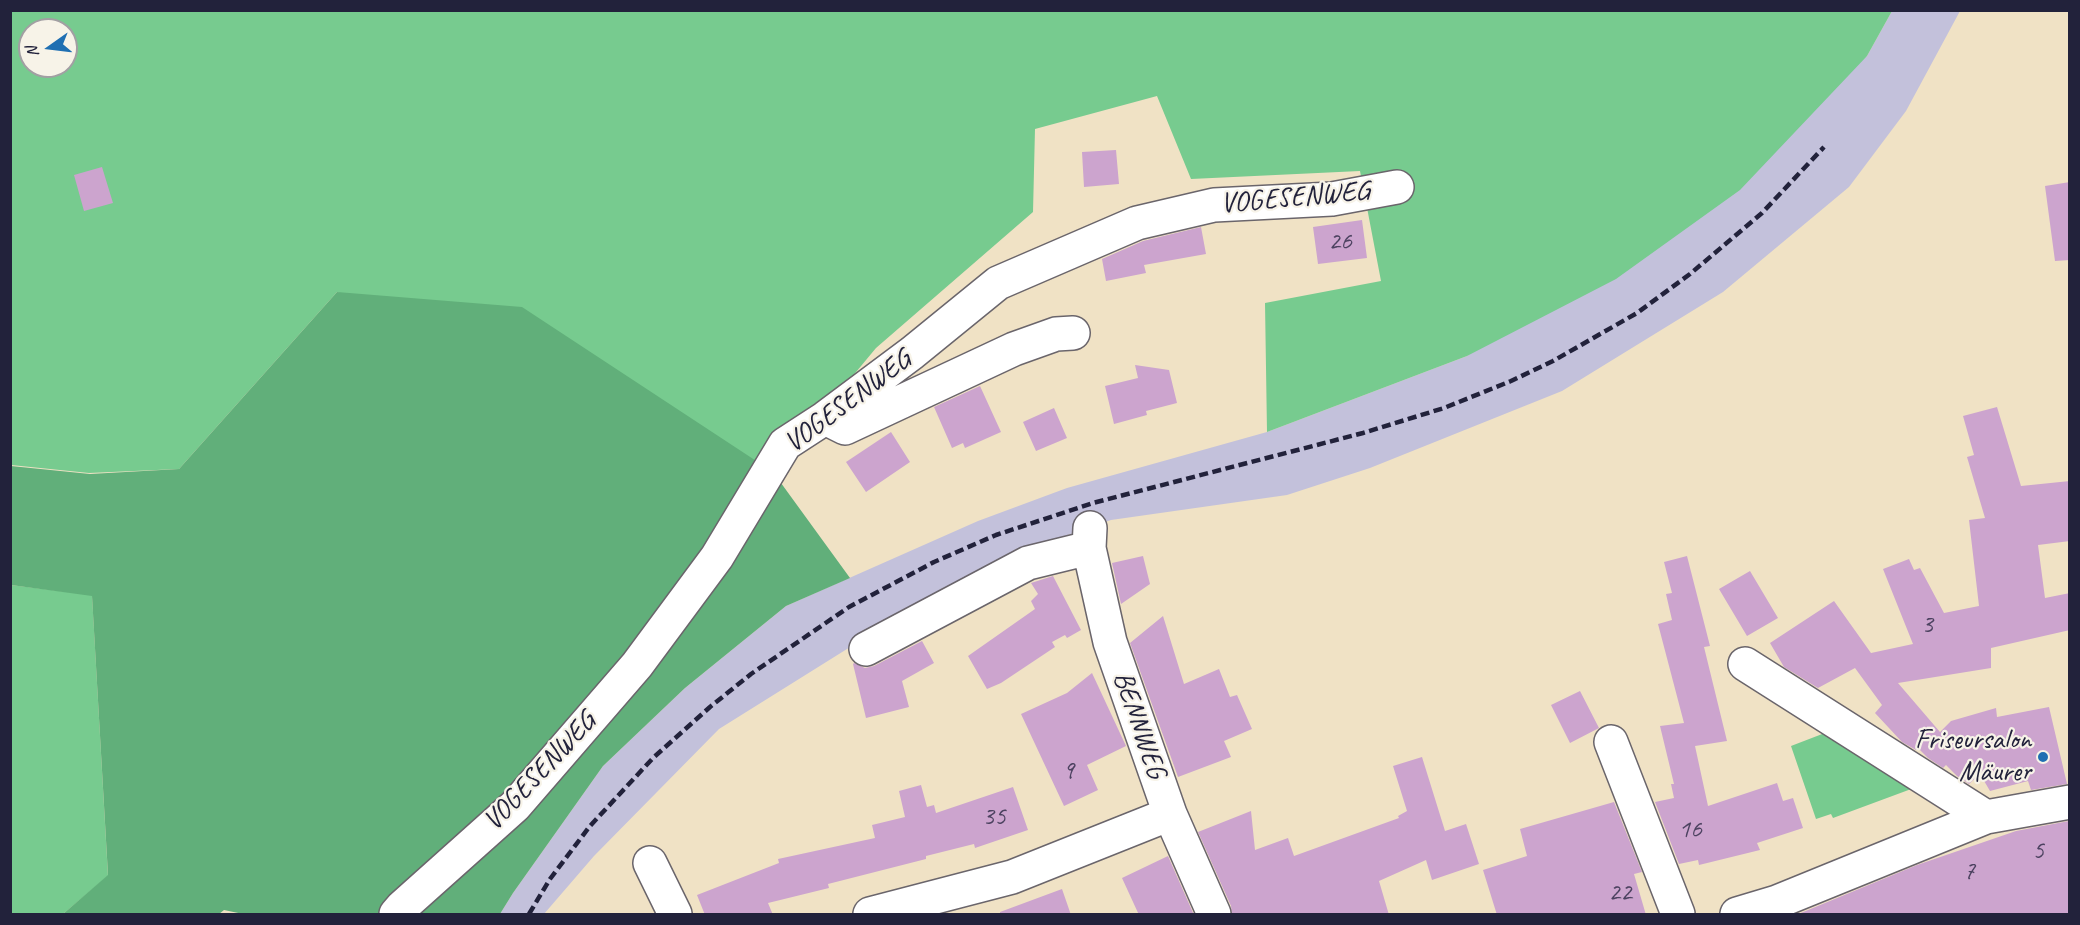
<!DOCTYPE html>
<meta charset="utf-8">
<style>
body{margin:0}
#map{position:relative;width:2080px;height:925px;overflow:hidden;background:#f0e2c5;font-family:Caveat,sans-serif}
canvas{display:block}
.frame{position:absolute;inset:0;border:12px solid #22223b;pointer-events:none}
.north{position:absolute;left:18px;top:18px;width:60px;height:60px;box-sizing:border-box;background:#f7f3e8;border:2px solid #a29fa3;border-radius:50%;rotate:256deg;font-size:16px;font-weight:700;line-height:24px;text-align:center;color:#22223b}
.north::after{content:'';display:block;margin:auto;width:21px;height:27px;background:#1f6fb2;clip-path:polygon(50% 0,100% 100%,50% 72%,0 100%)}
</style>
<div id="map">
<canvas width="2080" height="925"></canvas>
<div class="frame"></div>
<div class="north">N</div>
</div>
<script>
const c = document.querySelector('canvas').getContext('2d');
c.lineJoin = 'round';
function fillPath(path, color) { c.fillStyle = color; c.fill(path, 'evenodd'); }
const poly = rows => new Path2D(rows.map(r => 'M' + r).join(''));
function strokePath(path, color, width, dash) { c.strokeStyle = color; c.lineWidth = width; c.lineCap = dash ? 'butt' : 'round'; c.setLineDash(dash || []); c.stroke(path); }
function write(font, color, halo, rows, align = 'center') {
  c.font = font + ' Caveat,sans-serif'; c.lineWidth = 4.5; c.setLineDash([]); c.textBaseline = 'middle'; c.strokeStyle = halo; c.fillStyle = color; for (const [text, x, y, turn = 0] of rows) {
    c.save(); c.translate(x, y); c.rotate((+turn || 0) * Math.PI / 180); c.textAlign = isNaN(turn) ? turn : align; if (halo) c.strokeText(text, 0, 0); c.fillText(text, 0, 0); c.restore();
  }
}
fillPath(poly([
 [1892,11,1960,11,1906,111,1849,187,1723,292,1562,391,1370,468,1287,495,1111,520,1065,536,903,614,719,729,594,856,544,914,500,914,513,893,603,766,685,688,786,606,978,521,1067,488,1267,432,1467,356,1867,56]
]), '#c3c1db');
fillPath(poly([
 [10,11,1892,11,1867,56,1740,190,1616,279,1467,356,1267,432,1265,303,1381,281,1360,171,1191,179,1157,96,1035,129,1033,212,876,348,773,472,337,292,179,469,89,473,11,465],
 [30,30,66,30,66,66,30,66],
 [11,585,92,595,108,876,63,914,11,914],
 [1830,731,1922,785,1833,818,1831,814,1816,819,1791,746]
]), '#77cb8f');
fillPath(poly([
 [337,292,522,307,773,472,850,578,786,606,685,688,603,766,513,893,500,914,243,914,224,910,219,914,63,914,108,875,92,596,11,585,11,466,90,474,179,469]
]), '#61af7a');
fillPath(poly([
 [1116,150,1119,184,1084,187,1082,152],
 [102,167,113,203,84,211,74,175],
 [2070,182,2070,260,2055,261,2045,186],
 [1362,220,1367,258,1318,264,1313,227],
 [1201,227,1206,254,1144,265,1146,273,1106,281,1102,259,1143,241],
 [1135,365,1169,370,1177,403,1146,411,1147,415,1114,424,1105,386,1138,378],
 [980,386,1001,432,965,448,963,443,952,448,934,407],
 [1997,407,2021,486,2070,481,2070,541,2038,545,2045,598,2070,593,2070,630,1991,648,1991,668,1898,683,1940,732,1951,721,1996,708,1997,717,2049,707,2067,784,2031,790,2028,781,1990,791,1980,774,1969,784,1957,776,1946,765,1943,768,1928,758,1918,748,1916,750,1902,742,1875,713,1882,705,1855,668,1818,688,1784,667,1770,643,1834,601,1871,653,1913,644,1883,569,1909,559,1914,570,1920,568,1944,613,1979,606,1969,520,1985,518,1967,457,1974,455,1963,416],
 [1054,408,1067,438,1036,451,1023,422],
 [891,432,910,462,866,492,846,462],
 [1143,556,1150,584,1121,604,1112,563],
 [1687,556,1710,646,1704,647,1727,741,1695,746,1708,806,1777,783,1783,801,1793,798,1803,828,1757,843,1760,850,1699,865,1698,860,1679,864,1655,802,1674,798,1671,784,1674,784,1660,726,1684,723,1658,624,1672,620,1666,594,1672,593,1664,562],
 [1750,571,1778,618,1747,636,1719,589],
 [1053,576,1081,630,1067,638,1065,635,1052,642,1055,647,1001,683,987,689,968,656,1035,609,1031,601,1038,594,1031,583],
 [1163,616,1184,684,1219,669,1230,697,1237,695,1252,729,1224,741,1231,757,1178,777,1130,643],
 [922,641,934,663,902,681,909,707,866,718,853,664,854,663,865,668,874,666],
 [1092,673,1126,746,1087,765,1098,790,1064,806,1021,714,1067,693],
 [1580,691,1599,728,1570,743,1551,705],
 [1422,757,1445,831,1466,824,1479,864,1432,880,1426,860,1379,881,1389,915,1232,915,1231,906,1198,832,1251,811,1255,850,1288,838,1294,856,1399,818,1398,816,1407,811,1393,766],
 [921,785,927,807,934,805,936,813,1013,787,1028,830,975,848,974,844,926,856,926,859,828,884,829,888,768,903,773,915,705,915,697,895,779,863,778,859,875,838,872,825,905,817,899,791],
 [1614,802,1642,872,1634,874,1646,915,1497,915,1483,870,1527,856,1520,829],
 [2069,821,2070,915,1796,915,1917,865,2016,831],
 [1168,856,1194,915,1139,915,1122,878],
 [1062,889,1071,915,1000,915,1000,912]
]), '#cca4ce');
const minor = poly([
 [825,418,845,428,1014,349,1056,334,1073,333],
 [1090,528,1089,548,1110,642,1170,814,1214,914],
 [866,649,1028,563,1089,548],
 [1745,664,1986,817],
 [1611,742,1678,914],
 [650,863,675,914],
 [396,914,402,907,515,806,637,665,717,557,785,444,825,418,912,353,998,283,1137,223,1214,205,1332,199,1397,187],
 [870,914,1012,877,1170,814],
 [1737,914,1777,902,1986,817,2070,802]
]);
strokePath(minor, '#6a656b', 36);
strokePath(minor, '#fff', 33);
strokePath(poly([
 [529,914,550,879,590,826,653,758,710,707,751,674,849,607,934,562,996,535,1093,503,1363,433,1444,408,1511,381,1553,361,1637,313,1690,274,1762,213,1824,147]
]), '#22223b', 4.5, [9, 4.5]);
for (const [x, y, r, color] of [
 [2043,757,6,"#1f6fb2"]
]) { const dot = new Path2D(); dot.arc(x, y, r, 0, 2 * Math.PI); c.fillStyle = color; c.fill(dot); strokePath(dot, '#f7f3e8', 2); }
write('26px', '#4c4260', null, [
 ["26",1340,242],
 ["3",1927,625],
 ["9",1068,771],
 ["35",994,817],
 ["16",1690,830],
 ["5",2038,851],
 ["7",1969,872],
 ["22",1620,893]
]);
write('28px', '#22223b', '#f7f3e8', [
 ["VOGESENWEG",1295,198,-5],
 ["VOGESENWEG",848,402,-37],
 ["BENNWEG",1139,725,71],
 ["VOGESENWEG",540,772,-47]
]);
write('28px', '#22223b', '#f7f3e8', [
 ["Friseursalon",2031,741],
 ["Mäurer",2031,773]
], 'right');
</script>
